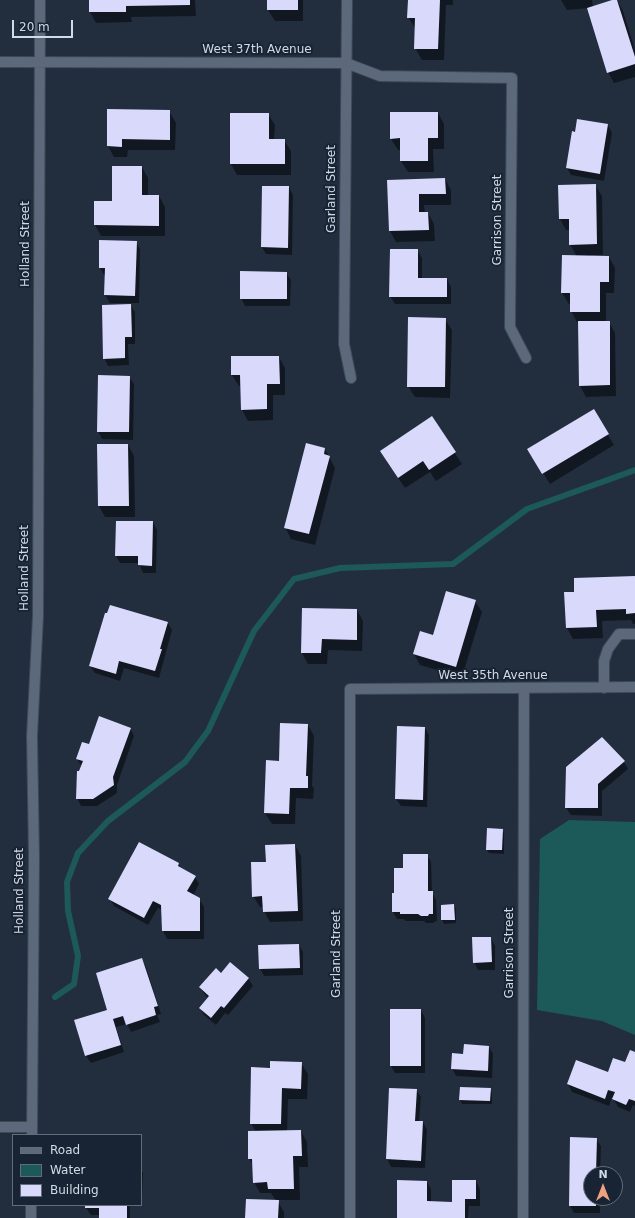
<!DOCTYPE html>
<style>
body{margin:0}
#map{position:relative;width:635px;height:1218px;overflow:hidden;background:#222e3e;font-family:"DejaVu Sans",sans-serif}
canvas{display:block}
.legend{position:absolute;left:12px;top:1134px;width:130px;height:72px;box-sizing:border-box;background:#182434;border:1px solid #626d7b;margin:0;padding:5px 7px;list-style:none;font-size:12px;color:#d2dae5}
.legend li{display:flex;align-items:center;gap:8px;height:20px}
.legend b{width:20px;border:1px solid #626d7b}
.north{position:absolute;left:583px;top:1166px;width:40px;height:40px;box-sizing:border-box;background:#182434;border:1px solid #626d7b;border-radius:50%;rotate:0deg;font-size:11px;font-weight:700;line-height:16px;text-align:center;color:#d2dae5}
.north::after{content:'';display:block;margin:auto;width:14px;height:18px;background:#f1a17c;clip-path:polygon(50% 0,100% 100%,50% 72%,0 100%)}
.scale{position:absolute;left:12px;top:20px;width:61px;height:18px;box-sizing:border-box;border:2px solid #d2dae5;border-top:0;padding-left:5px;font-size:12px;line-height:14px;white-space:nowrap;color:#d2dae5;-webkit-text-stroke:3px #182434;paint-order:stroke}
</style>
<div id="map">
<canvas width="635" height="1218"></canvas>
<ul class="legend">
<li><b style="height:5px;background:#5b697b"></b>Road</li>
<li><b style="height:11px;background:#1c5959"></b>Water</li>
<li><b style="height:11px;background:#d9d9fb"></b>Building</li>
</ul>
<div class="north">N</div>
<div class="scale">20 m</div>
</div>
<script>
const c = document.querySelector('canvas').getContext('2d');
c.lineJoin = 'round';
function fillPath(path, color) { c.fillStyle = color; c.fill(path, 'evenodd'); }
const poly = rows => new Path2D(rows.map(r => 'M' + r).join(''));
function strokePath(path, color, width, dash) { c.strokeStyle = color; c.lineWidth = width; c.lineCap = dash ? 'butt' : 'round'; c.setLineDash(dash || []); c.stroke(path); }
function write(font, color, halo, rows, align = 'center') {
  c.font = font + ' "DejaVu Sans",sans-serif'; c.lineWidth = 4; c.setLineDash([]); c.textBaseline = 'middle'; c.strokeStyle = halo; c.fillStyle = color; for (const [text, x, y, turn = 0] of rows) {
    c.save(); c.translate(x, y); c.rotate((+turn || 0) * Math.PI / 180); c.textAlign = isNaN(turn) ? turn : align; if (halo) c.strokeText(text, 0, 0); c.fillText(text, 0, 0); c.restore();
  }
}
fillPath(poly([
 [569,820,635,822,635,1035,602,1021,537,1010,540,839]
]), '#1c5959');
fillPath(poly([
 [90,0,195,0,196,16,131,17,132,22,96,23,90,12],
 [256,0,303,0,303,21,275,21,268,10,268,0],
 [409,0,453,0,453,5,446,5,444,60,422,60,415,48,415,28,408,17],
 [561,0,592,0,593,7,617,0,623,11,635,50,635,77,614,83,608,72,588,8,567,10],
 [108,110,169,111,176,123,175,150,128,150,127,157,114,157,108,146],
 [438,113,444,124,444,149,433,149,434,172,408,172,401,161,401,150,398,150,391,139],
 [268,114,275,125,274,140,284,140,291,151,291,175,237,175,231,164],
 [608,125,612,133,604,181,571,175,567,168],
 [142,167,148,178,148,196,159,196,165,207,165,236,101,236,95,225],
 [445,179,451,190,451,205,424,205,425,213,428,213,434,224,435,241,396,242,390,231,388,181],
 [595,185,602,196,603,255,591,255,591,257,609,257,615,268,614,293,606,293,606,322,609,322,615,333,616,396,586,397,580,386,579,322,577,322,571,311,571,304,569,304,562,293,577,257,570,244,570,230,566,230,560,219],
 [289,187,293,195,292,255,266,254,262,247],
 [136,242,140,249,139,303,110,303,105,295,106,275,104,275,100,268],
 [417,250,422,258,422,279,447,279,451,287,451,304,395,304,390,296],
 [286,273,291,280,290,306,245,306,241,298],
 [130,305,135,312,135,344,128,344,129,365,108,366,104,358],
 [445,319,452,330,450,398,415,397,408,386],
 [232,357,279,357,285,368,285,395,273,395,273,420,248,421,242,410,242,386,239,386,232,375],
 [129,377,134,384,133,440,102,439,98,431],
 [594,411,614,445,550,484,535,460],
 [432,418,462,464,436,481,430,472,405,488,387,462],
 [98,445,128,445,134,456,135,517,105,517,99,506],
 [325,449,335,468,315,545,291,539,285,527],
 [153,522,157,530,156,573,143,573,139,563,120,563,116,556],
 [635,577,635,624,633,624,631,620,602,621,603,638,573,639,567,628,575,593],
 [475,601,482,612,462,677,420,665,414,654],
 [357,610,363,621,362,651,328,650,327,664,308,664,302,653],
 [168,623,172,630,159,678,124,668,120,681,95,673,90,666],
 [308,725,314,736,312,786,314,788,313,799,296,798,295,824,272,824,265,813,280,762],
 [130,728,134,736,117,785,117,793,97,806,81,806,77,798,80,772,82,767,77,759,90,746],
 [425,728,429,735,427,807,401,806,396,799],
 [624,762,628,769,602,791,602,816,571,815,566,808],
 [502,830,504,833,504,854,489,853,487,850],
 [295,845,301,856,303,921,270,922,264,911,264,907,260,907,253,896,267,863],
 [427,855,431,862,432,892,436,900,437,921,434,922,433,923,426,923,424,921,405,921,404,919,397,919,393,912,395,894,404,869],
 [179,864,182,870,195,877,199,884,193,896,199,899,204,907,204,939,167,939,163,931,162,910,158,908,148,925,114,906,110,899],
 [454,905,456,909,456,923,444,924,442,920,442,906],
 [491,938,495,946,495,970,478,970,474,962],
 [299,945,303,952,303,975,264,976,260,968],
 [142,960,146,967,161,1014,157,1015,160,1022,131,1032,127,1024,116,1027,124,1052,91,1063,86,1056,109,1010],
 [222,974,248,978,253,986,228,1015,225,1013,216,1025,204,1015,200,1008,208,998,205,995,200,987],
 [421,1010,425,1018,425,1073,395,1073,391,1066],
 [489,1047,493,1054,492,1078,456,1076,452,1068,464,1055],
 [635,1053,635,1106,633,1105,630,1112,618,1107,612,1097,609,1106,572,1092,568,1084,608,1073,626,1064],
 [301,1063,308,1074,307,1099,288,1099,287,1132,301,1131,307,1142,308,1167,299,1167,300,1200,277,1200,284,1212,284,1218,246,1218,276,1201,271,1193,260,1193,254,1182,253,1165,249,1158,256,1132,251,1123,271,1069],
 [460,1088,490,1089,492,1093,492,1104,462,1104,460,1100],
 [390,1089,416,1090,421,1097,419,1122,423,1122,427,1130,425,1168,391,1167,387,1159],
 [596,1139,601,1146,600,1174,591,1174,591,1198,600,1198,600,1213,574,1213,570,1206],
 [141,1170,143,1173,142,1199,141,1199],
 [476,1181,480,1189,480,1206,469,1206,468,1218,398,1218,427,1182,431,1189,431,1202,453,1203],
 [86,1205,130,1205,130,1218,100,1218,100,1215,91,1215,86,1208]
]), '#0007');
strokePath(poly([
 [55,997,74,984,78,956,68,911,67,882,78,853,108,821,185,762,208,731,254,631,294,579,340,568,453,564,527,509,635,470]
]), '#1c5959', 6);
fillPath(poly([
 [89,0,190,0,190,5,126,6,126,12,89,12],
 [267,0,298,0,298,10,267,10],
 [408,0,440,0,438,49,414,49,415,18,407,18],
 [612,0,617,0,635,57,635,64,607,73,587,8],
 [107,109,170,110,170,140,122,139,122,147,107,146],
 [390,112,438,112,438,138,428,138,428,161,400,161,400,138,390,139],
 [230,113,269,113,269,139,285,139,285,164,230,164],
 [577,119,608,124,600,174,566,168,572,131,575,132],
 [112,166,142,166,142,195,159,195,159,226,94,225,94,201,112,201],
 [445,178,446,194,419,194,419,212,428,212,429,230,389,231,387,180],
 [596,184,597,244,569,245,569,219,559,219,558,185],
 [262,186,289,186,288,248,261,247],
 [99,240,137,241,135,296,104,295,105,268,99,268],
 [390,249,418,249,418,278,447,278,447,297,389,297],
 [562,255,609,256,609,282,600,282,600,312,570,312,570,293,561,293],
 [240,271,287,272,287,299,240,299],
 [131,304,132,337,125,337,125,358,103,359,102,305],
 [408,317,446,318,445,387,407,387],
 [578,321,610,321,610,385,579,386],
 [231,356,279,356,280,384,267,384,267,409,241,410,240,375,231,375],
 [98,375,130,376,129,432,97,432],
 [594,409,609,434,542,474,527,449],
 [432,416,456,452,429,470,423,461,398,478,380,451],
 [306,443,325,448,324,454,330,456,309,534,284,528],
 [97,444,128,444,129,506,98,506],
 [116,521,153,521,152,566,138,565,138,556,115,556],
 [635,576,635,613,626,614,626,609,596,610,597,627,566,628,564,592,574,592,574,578],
 [446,591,476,600,456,667,413,654,420,631,433,635],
 [110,605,168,622,160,649,162,649,155,671,119,661,116,674,89,666,105,613,107,613],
 [302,608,357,609,357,640,322,639,321,653,301,653],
 [99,716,131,728,113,777,114,785,93,799,76,799,77,771,79,771,83,761,76,759,82,742,89,744],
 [280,723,308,724,306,776,308,776,308,788,290,788,289,814,264,813,266,760,279,761],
 [397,726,425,727,423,800,395,799],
 [602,737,625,761,598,784,598,808,565,808,566,767],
 [487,828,503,829,502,850,486,850],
 [139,842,179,863,178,866,196,876,187,891,200,898,200,931,162,931,161,905,153,901,144,918,108,899],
 [295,844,298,911,263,912,262,896,252,897,251,862,266,862,265,845],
 [403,854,428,854,428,891,433,891,433,914,429,914,428,916,421,916,418,914,400,914,400,912,392,912,392,893,394,893,394,868,403,868],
 [454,904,455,920,441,920,441,905],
 [472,937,491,937,492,962,473,963],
 [299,944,300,968,259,969,258,945],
 [142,958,158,1006,154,1007,156,1015,126,1025,123,1016,113,1019,121,1045,85,1056,74,1020,107,1010,96,973],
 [230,962,249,978,224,1008,221,1006,211,1018,199,1008,209,996,199,987,216,968,221,973],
 [390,1009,421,1009,421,1066,390,1066],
 [464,1044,489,1046,488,1071,451,1069,452,1053,463,1054],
 [630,1050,635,1052,635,1101,629,1099,626,1105,612,1099,615,1092,608,1090,605,1099,567,1084,576,1060,608,1072,613,1058,625,1062],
 [270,1061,302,1062,301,1089,282,1088,281,1124,250,1124,251,1067,270,1068],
 [460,1087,491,1088,490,1101,459,1100],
 [389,1088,417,1089,415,1121,423,1121,421,1161,386,1159],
 [301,1130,302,1156,293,1156,294,1189,268,1189,267,1182,253,1183,252,1159,248,1159,248,1131],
 [570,1137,597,1138,596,1174,591,1174,591,1198,596,1198,596,1206,569,1206],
 [397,1180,427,1181,427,1201,452,1202,452,1180,476,1180,476,1199,465,1199,465,1218,397,1218],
 [246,1199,279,1200,278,1218,245,1218],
 [85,1205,127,1205,127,1218,99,1218,99,1208,85,1208]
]), '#d9d9fb');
const minor = poly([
 [347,0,344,344,351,378],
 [0,62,346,63,380,76,512,78,510,327,526,358],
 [604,688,604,661,608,649,619,634,635,634],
 [0,1127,32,1127],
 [32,1135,34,857,32,736,38,616,40,0],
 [31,1218,31,1205],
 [350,1218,350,689,635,687],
 [523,1218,524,689]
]);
strokePath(minor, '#3e4956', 12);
strokePath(minor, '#5b697b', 10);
write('12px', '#d2dae5', '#182434', [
 ["West 37th Avenue",257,50],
 ["Garland Street",332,189,-90],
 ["Garrison Street",498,220,-90],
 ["Holland Street",26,244,-90],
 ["Holland Street",25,568,-90],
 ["West 35th Avenue",493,676],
 ["Holland Street",20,891,-90],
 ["Garrison Street",510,953,-90],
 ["Garland Street",337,954,-90]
]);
</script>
